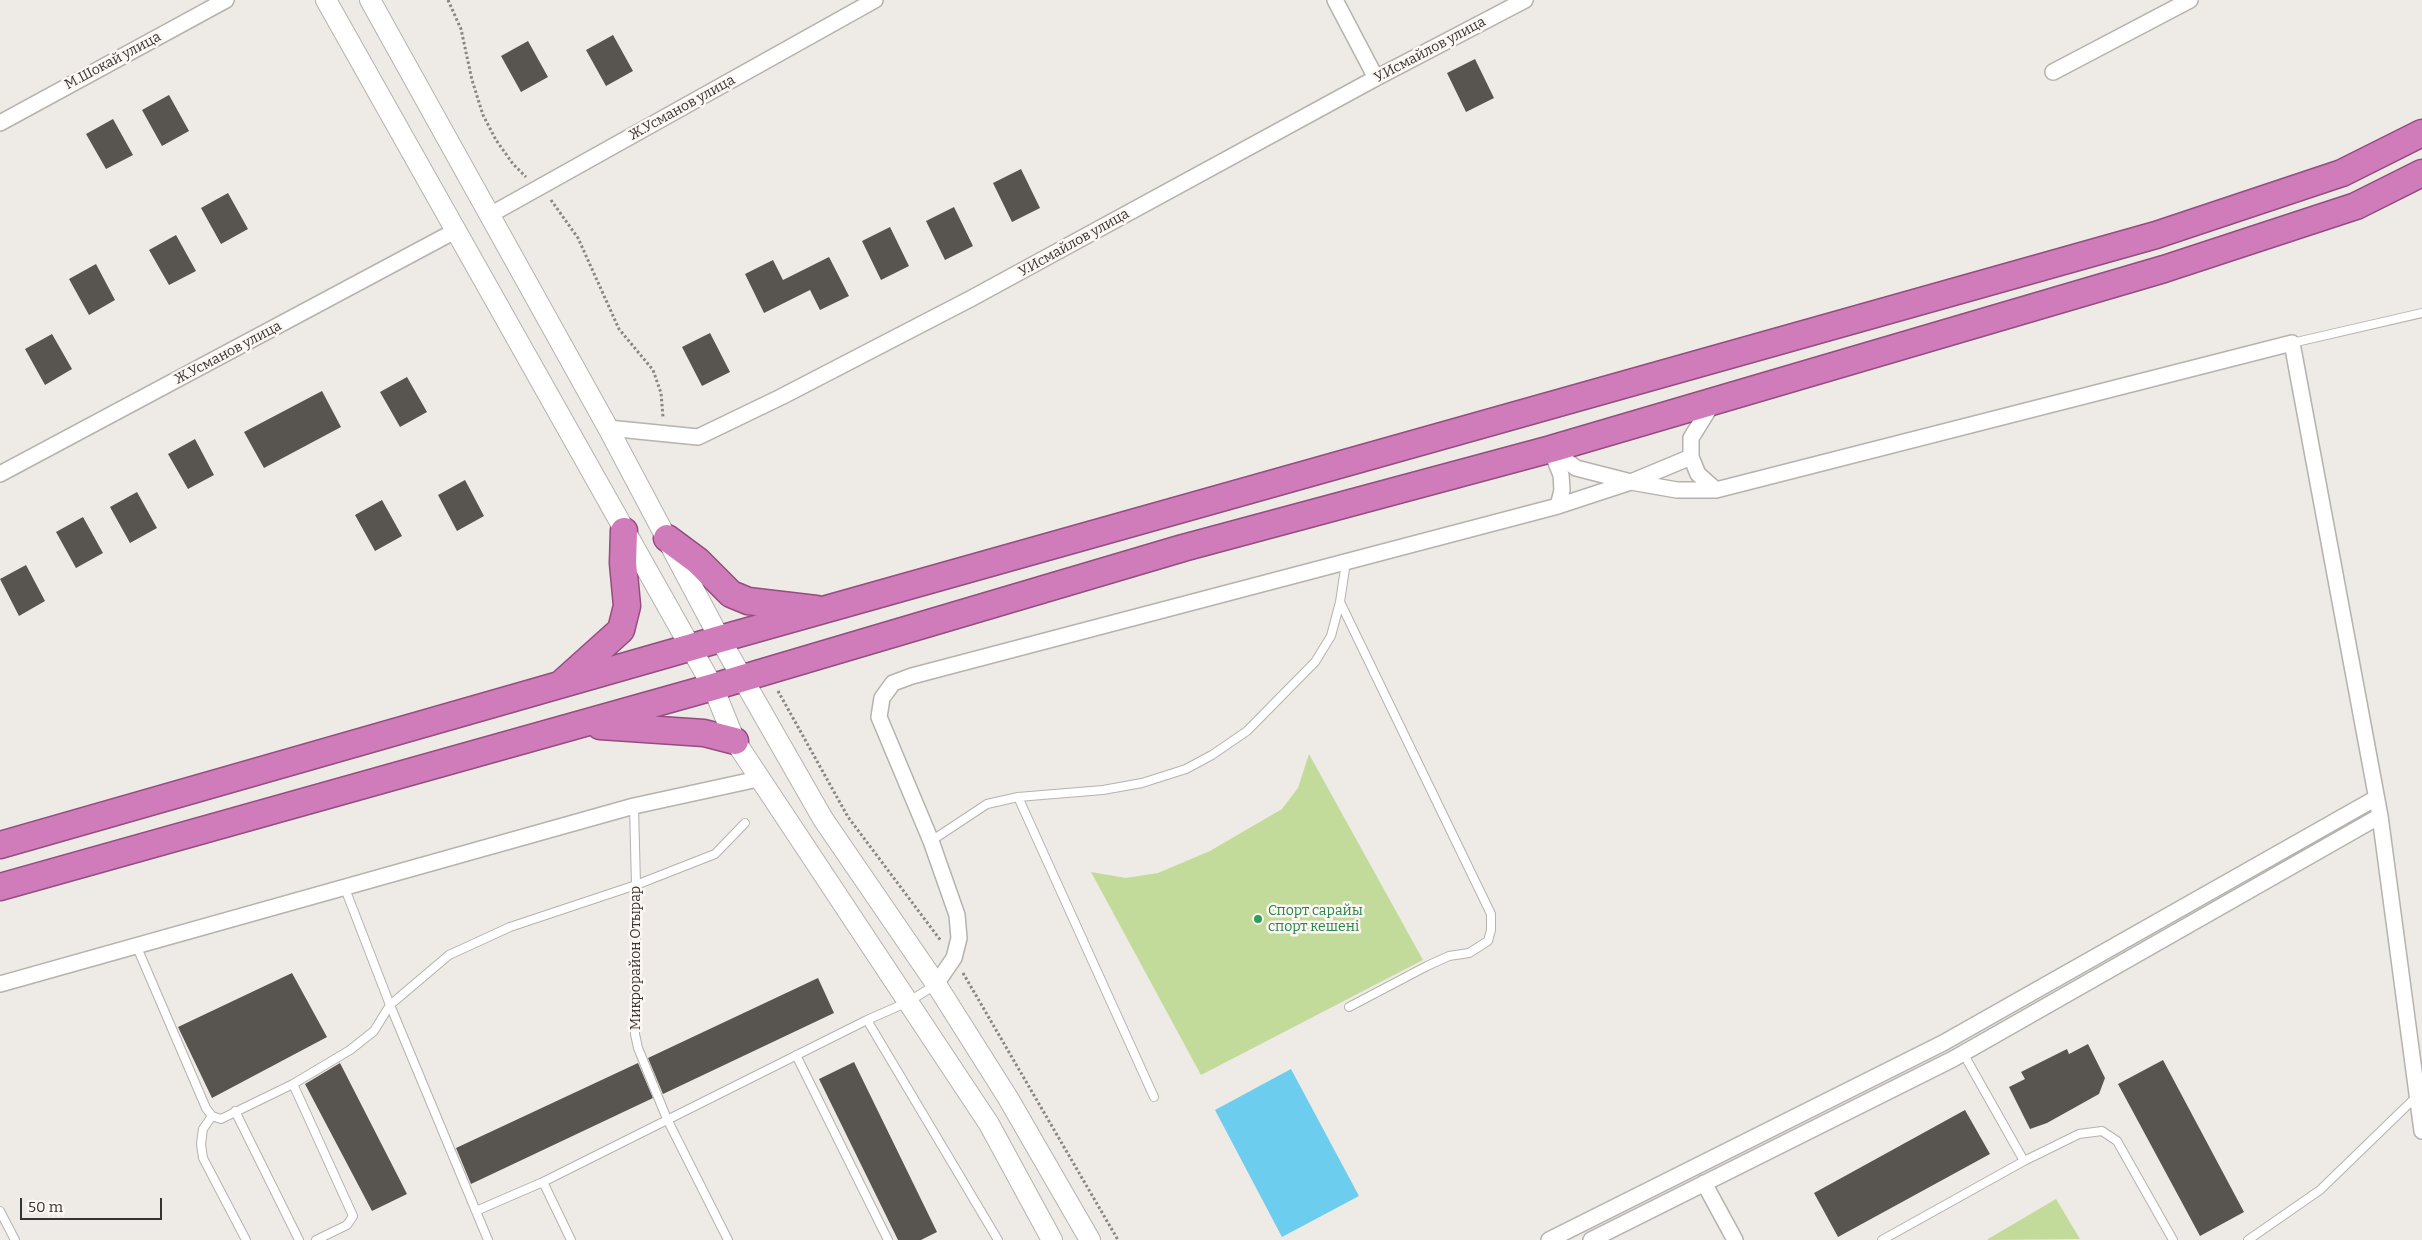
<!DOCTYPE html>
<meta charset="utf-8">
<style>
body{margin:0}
#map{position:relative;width:2422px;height:1240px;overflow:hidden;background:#eeeae5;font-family:Bitter,serif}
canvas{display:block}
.scale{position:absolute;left:20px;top:1198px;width:142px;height:22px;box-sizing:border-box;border:2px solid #363432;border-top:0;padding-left:6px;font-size:15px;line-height:18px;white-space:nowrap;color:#363432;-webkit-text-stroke:4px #fcf7f2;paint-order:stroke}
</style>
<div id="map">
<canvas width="2422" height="1240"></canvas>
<div class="scale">50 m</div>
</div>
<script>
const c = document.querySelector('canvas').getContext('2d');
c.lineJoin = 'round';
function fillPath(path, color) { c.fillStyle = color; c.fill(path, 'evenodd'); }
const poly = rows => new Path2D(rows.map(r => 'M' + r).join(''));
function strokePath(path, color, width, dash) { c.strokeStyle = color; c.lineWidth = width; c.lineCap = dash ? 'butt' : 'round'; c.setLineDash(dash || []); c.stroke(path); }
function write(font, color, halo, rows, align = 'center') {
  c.font = font + ' Bitter,serif'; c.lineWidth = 5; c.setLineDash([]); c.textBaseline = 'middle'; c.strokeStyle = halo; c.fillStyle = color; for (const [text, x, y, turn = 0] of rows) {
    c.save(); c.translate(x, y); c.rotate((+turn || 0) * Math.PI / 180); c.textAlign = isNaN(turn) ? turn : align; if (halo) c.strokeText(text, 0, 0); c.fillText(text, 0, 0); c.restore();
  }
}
fillPath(poly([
 [1309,754,1423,960,1201,1075,1091,872,1126,878,1158,873,1210,851,1282,809,1298,788],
 [2056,1199,2080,1239,1988,1240,1988,1239]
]), '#c2db9a');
fillPath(poly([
 [1291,1069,1359,1196,1282,1237,1215,1110]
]), '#6dcdee');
fillPath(poly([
 [613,35,633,71,606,86,586,50],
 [528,41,548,77,521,92,501,56],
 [1475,59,1494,98,1466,112,1447,73],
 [169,95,189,131,162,146,142,110],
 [113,119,133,155,106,169,86,134],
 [1021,169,1040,208,1012,222,993,183],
 [228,193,248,229,221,244,201,208],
 [954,207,973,246,945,260,926,221],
 [890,227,909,266,881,280,862,241],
 [176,235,196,271,169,285,149,250],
 [829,257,849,296,820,310,810,290,764,313,745,274,773,260,783,280],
 [96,264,115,300,89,315,69,279],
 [710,333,730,372,702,386,682,347],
 [52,334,72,369,45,385,25,349],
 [407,377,427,412,400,427,380,392],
 [322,391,341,427,264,468,244,432],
 [195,439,214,475,188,489,168,454],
 [465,480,484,516,457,531,438,495],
 [137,492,157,528,130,543,110,507],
 [382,500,402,536,375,551,355,515],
 [83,517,103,553,76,568,56,532],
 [26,565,45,601,19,616,0,579],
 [292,973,327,1037,212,1098,178,1027],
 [818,978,834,1013,663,1094,648,1058],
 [2088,1044,2105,1078,2099,1094,2047,1123,2030,1129,2009,1087,2025,1079,2021,1072,2067,1049,2069,1054],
 [2163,1060,2244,1212,2200,1236,2118,1084],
 [854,1062,937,1232,921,1240,898,1240,819,1079],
 [340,1063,407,1194,372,1211,305,1084],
 [638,1063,653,1098,471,1184,456,1148],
 [1965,1110,1990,1154,1838,1237,1814,1193]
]), '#585450');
const service = poly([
 [2292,343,2422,313],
 [1340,602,1491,914,1491,930,1488,941,1469,953,1449,956,1427,966,1349,1007],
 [1018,797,1154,1097],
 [634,806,636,885,635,1034,638,1048,667,1119,728,1240],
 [931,841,987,804,1018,797,1103,790,1142,783,1186,769,1212,755,1247,731,1315,662,1331,636,1340,602,1346,562],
 [344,886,390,1005,488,1240],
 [136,945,206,1108,212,1116,221,1119,293,1084,350,1050,374,1031,390,1005,449,955,510,927,636,885,715,854,745,823],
 [867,1020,998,1240],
 [1963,1053,2024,1161,2079,1134,2102,1131,2117,1141,2173,1240],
 [796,1055,888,1240],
 [293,1084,353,1216,347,1225,316,1240],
 [235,1111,299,1240],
 [212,1116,203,1129,201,1144,203,1158,246,1240],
 [543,1182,571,1240],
 [0,1211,15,1240],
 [476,1211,543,1182,867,1020,908,1002,935,985],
 [1882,1240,2024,1161],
 [2248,1240,2320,1190,2416,1097]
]);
const minor = poly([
 [1335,0,1376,78],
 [2053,72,2190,0],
 [0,123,226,0],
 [488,216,875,0],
 [1714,401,1691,438,1691,457,1698,474,1716,490],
 [608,428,698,437,781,397,972,298,1376,78,1525,0],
 [1551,449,1576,468,1631,482,1677,490,1716,490,2292,343,2380,816,2422,1131],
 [1551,450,1561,475,1562,490,1558,506],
 [0,474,455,231],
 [0,984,634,806,758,779],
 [936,984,954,958,959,938,957,915,931,841,879,717,882,698,893,683,912,676,1558,506,1631,482,1691,457],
 [1704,1183,1735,1240],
 [1549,1240,1943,1043,2376,798],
 [1591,1240,1953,1059,2380,816]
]);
const tertiary = poly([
 [326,0,713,687,735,741,989,1124,1052,1240],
 [370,0,608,428,720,639,823,819,936,984,1008,1098,1090,1240]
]);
const trunk = poly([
 [667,538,698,561,731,594,748,601,816,609],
 [562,683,621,630,627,606,623,563,624,531],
 [600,726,704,733,735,741],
 [0,845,720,639,2156,235,2342,173,2422,133],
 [0,887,713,687,1183,548,1551,449,2164,269,2356,206,2422,173]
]);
strokePath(service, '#b6b2ad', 10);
strokePath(minor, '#b6b2ad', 18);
strokePath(tertiary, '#b6b2ad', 22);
strokePath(trunk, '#934d7f', 29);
strokePath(poly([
 [448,0,461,29,472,80,483,115,496,140,513,164,526,177],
 [551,200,578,238,619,329,653,370,661,393,663,417],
 [778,691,848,817,941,941],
 [963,973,1118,1240]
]), '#898683', 3, [2.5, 2.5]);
strokePath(service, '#fff', 8);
strokePath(minor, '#fff', 15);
strokePath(tertiary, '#fff', 20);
strokePath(trunk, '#d07cba', 26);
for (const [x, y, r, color] of [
 [1258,919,5,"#2e9e5b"]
]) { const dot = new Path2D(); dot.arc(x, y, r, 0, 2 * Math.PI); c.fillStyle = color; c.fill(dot); strokePath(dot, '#fcf7f2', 2); }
write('14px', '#363432', '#fcf7f2', [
 ["У.Исмайлов улица",1430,50,-28],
 ["М.Шокай улица",113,61,-28],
 ["Ж.Усманов улица",682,108,-29],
 ["У.Исмайлов улица",1074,243,-29],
 ["Ж.Усманов улица",228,353,-28],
 ["Микрорайон Отырар",636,958,-90]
]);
write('14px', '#27864d', '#fcf7f2', [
 ["Спорт сарайы",1268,911],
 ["спорт кешені",1268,927]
], 'left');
</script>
